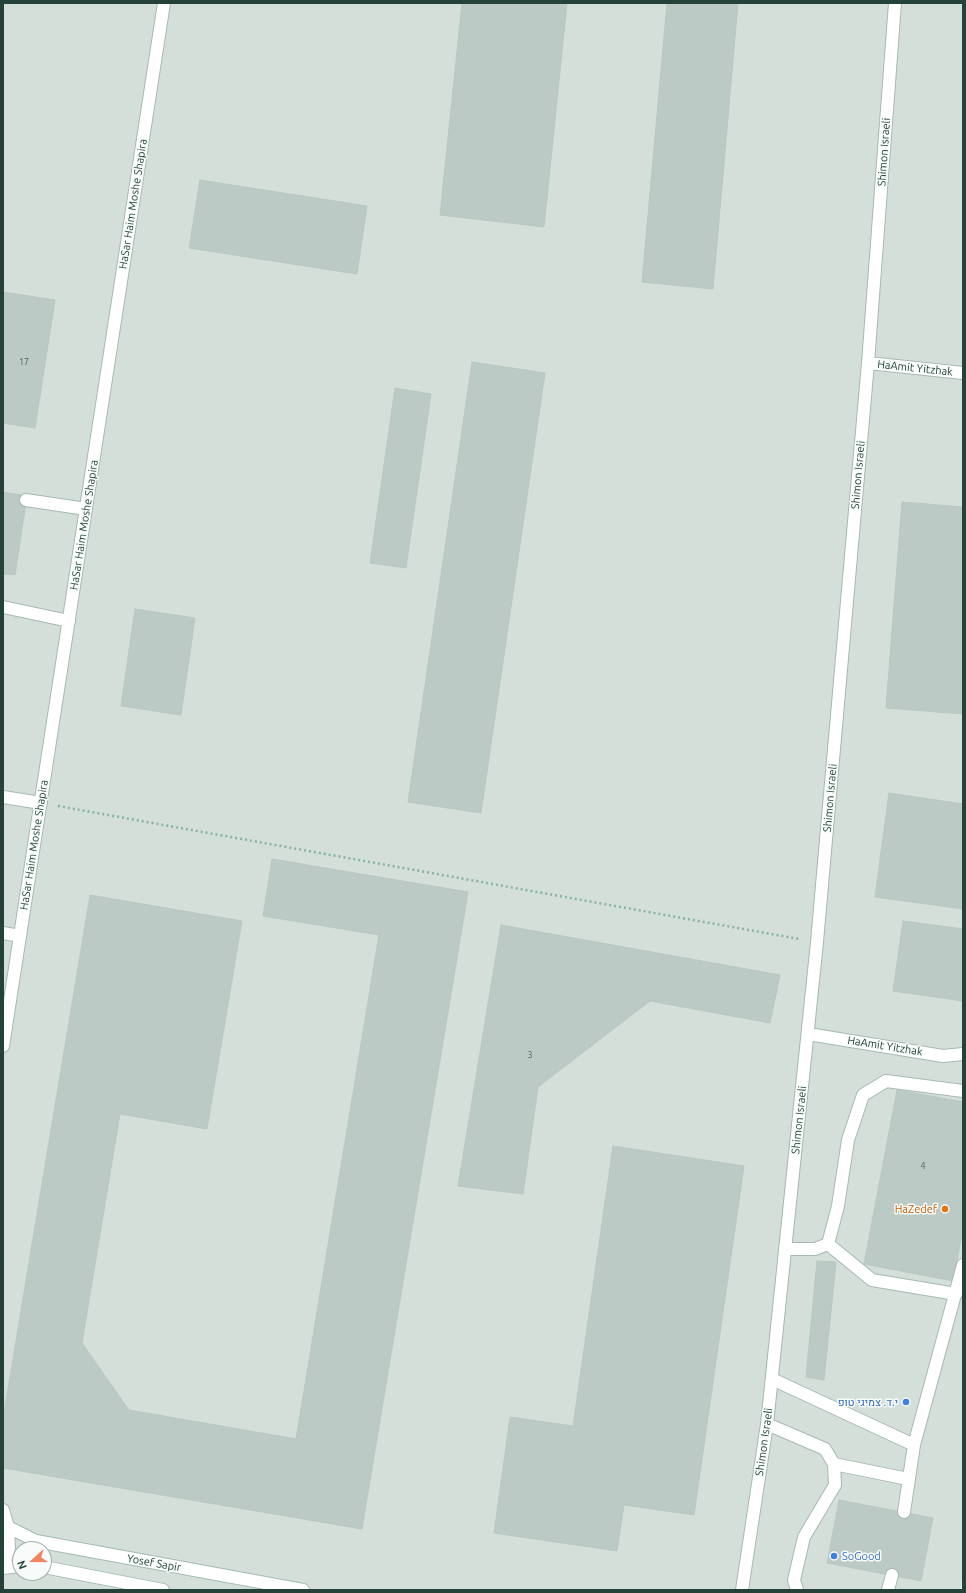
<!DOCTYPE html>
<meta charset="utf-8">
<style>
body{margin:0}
#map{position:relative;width:966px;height:1593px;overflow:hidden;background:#e6efeb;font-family:Ubuntu,sans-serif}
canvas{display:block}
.frame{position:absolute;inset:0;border:4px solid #24423a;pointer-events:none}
.north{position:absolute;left:12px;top:1541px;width:40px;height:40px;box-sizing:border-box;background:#f7fbf9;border:1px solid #a3b1ad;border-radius:50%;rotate:249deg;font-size:11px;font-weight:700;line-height:16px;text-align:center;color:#24423a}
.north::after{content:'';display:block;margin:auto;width:14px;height:18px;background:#f4845f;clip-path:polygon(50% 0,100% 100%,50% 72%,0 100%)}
</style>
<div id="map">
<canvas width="966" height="1593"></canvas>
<div class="frame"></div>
<div class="north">N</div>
</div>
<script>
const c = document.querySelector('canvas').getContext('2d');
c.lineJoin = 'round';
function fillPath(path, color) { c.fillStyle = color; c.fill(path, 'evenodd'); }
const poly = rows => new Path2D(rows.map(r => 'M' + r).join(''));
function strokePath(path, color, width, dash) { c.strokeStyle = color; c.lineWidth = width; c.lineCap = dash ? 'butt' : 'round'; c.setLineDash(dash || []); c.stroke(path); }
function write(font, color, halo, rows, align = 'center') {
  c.font = font + ' Ubuntu,Heebo,sans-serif'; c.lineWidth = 3; c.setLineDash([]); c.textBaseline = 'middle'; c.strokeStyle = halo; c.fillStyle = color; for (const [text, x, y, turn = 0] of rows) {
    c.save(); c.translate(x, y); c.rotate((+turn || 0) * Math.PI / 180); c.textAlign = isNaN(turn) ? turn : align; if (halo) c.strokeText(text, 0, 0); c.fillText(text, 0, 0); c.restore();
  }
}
fillPath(poly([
 [3,3,963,3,963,1575,960,1590,3,1590],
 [20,1549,44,1549,44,1573,20,1573]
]), '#d4dfda');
const building = poly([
 [462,3,567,3,544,227,440,215,462,3],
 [667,3,738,3,713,289,642,282,667,3],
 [200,180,367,206,357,274,189,248,200,180],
 [3,292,55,300,35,428,3,423,3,292],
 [472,362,545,373,481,813,408,802,472,362],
 [395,388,431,394,406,568,370,563,395,388],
 [3,492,27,496,15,575,3,574,3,492],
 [902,502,963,507,963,714,886,708,902,502],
 [135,609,195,618,181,715,121,706,135,609],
 [889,793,963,804,963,909,875,897,889,793],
 [272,859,468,892,362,1529,3,1468,3,1419,90,895,242,921,207,1129,120,1114,82,1343,129,1410,296,1439,379,935,263,916,272,859],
 [903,921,963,929,963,1001,893,991,903,921],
 [501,925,780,975,770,1023,650,1001,538,1087,523,1194,458,1186,501,925],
 [897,1090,963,1102,963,1229,953,1281,864,1264,897,1090],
 [613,1146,744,1166,694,1515,624,1505,617,1551,494,1533,510,1417,573,1426,613,1146],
 [817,1261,836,1262,824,1380,806,1377,817,1261],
 [839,1500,933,1518,921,1581,827,1563,839,1500]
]);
fillPath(building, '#bbcac4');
strokePath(building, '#b8c9c2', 1);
const lane = poly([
 [26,500,86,509],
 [3,607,69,621],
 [3,933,20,936],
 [828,1244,872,1280,956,1294],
 [785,1249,815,1249,828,1244,838,1206,848,1140,863,1095,886,1081,963,1091],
 [772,1379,914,1445,904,1512],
 [767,1424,825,1449,834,1464,835,1485,804,1537,794,1580,797,1590],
 [914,1445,963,1265],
 [834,1464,908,1479],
 [888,1590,892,1575]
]);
const street = poly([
 [868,363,963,373],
 [3,797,41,803],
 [808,1034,943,1056,963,1054],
 [3,1046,164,3],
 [742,1590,767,1424,817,942,868,363,895,3]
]);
const secondary = poly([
 [3,1510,8,1527,9,1548,3,1567],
 [8,1527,36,1541,303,1590],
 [44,1567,163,1590],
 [3,1568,20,1566]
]);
strokePath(lane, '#a8b8b2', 14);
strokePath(street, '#a8b8b2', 14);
strokePath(secondary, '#a4bbb3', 14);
strokePath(poly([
 [58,806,799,939]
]), '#86b3a5', 2.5, [2, 3]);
strokePath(lane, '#fff', 12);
strokePath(street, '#fff', 12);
strokePath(secondary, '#fff', 12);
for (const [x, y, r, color] of [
 [945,1209,4,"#e8710a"],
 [906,1402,4,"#3f7fe0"],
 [834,1556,4,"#3f7fe0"]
]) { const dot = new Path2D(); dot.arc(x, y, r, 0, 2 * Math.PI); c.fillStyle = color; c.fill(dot); strokePath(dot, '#f7fbf9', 1.5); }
write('9px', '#4a645c', null, [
 ["17",24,362],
 ["3",530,1055],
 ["4",923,1166]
]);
write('11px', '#24423a', '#f7fbf9', [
 ["Shimon Israeli",884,152,-86],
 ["HaSar Haim Moshe Shapira",133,204,-81],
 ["HaAmit Yitzhak",915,368,6],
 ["Shimon Israeli",858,475,-85],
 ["HaSar Haim Moshe Shapira",84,525,-81],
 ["Shimon Israeli",830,798,-85],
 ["HaSar Haim Moshe Shapira",34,845,-81],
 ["HaAmit Yitzhak",885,1046,9],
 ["Shimon Israeli",799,1120,-84],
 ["Shimon Israeli",764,1442,-82],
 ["Yosef Sapir",154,1563,10]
]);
write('11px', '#c56008', '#f7fbf9', [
 ["HaZedef",937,1209]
], 'right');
write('11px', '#366cbe', '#f7fbf9', [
 ["י.ד. צמיגי טופ",898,1402],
 ["SoGood",842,1556,"left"]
], 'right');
</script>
